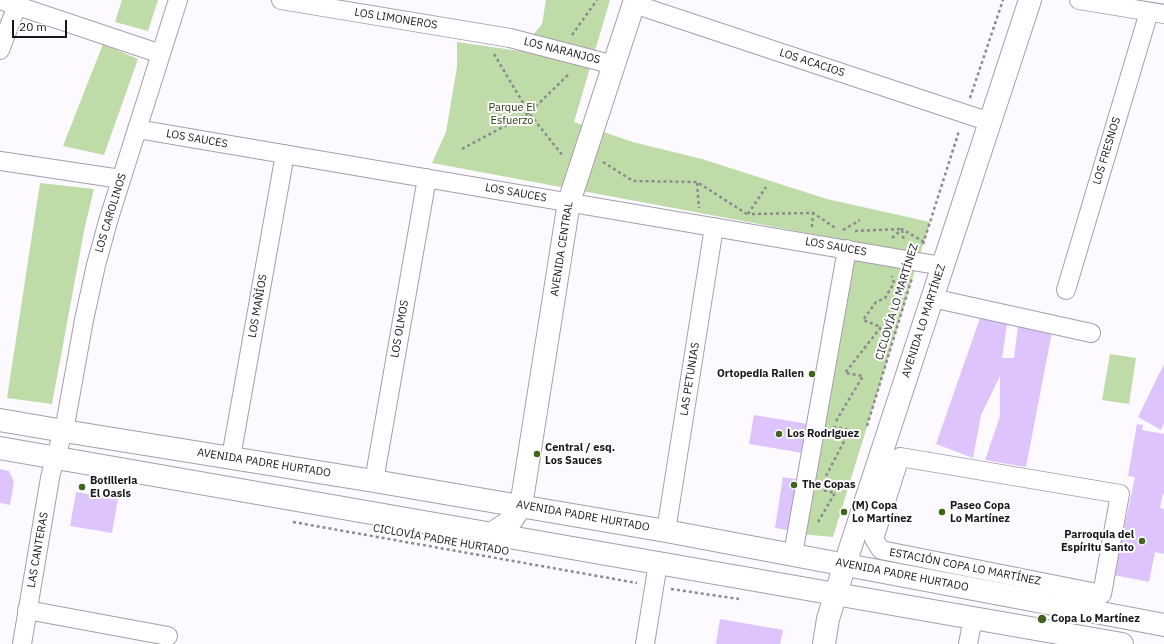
<!DOCTYPE html>
<meta charset="utf-8">
<style>
body{margin:0}
#map{position:relative;width:1164px;height:644px;overflow:hidden;background:#fcfafe;font-family:"IBM Plex Sans",sans-serif}
canvas{display:block}
.scale{position:absolute;left:12px;top:20px;width:55px;height:18px;box-sizing:border-box;border:2px solid #19161c;border-top:0;padding-left:5px;font-size:12px;line-height:14px;white-space:nowrap;color:#19161c;-webkit-text-stroke:3px #fff;paint-order:stroke}
</style>
<div id="map">
<canvas width="1164" height="644"></canvas>
<div class="scale">20 m</div>
</div>
<script>
const c = document.querySelector('canvas').getContext('2d');
c.lineJoin = 'round';
function fillPath(path, color) { c.fillStyle = color; c.fill(path, 'evenodd'); }
const poly = rows => new Path2D(rows.map(r => 'M' + r).join(''));
function strokePath(path, color, width, dash) { c.strokeStyle = color; c.lineWidth = width; c.lineCap = dash ? 'butt' : 'round'; c.setLineDash(dash || []); c.stroke(path); }
function write(font, color, halo, rows, align = 'center') {
  c.font = font + ' "IBM Plex Sans",sans-serif'; c.lineWidth = 4; c.setLineDash([]); c.textBaseline = 'middle'; c.strokeStyle = halo; c.fillStyle = color; for (const [text, x, y, turn = 0] of rows) {
    c.save(); c.translate(x, y); c.rotate((+turn || 0) * Math.PI / 180); c.textAlign = isNaN(turn) ? turn : align; if (halo) c.strokeText(text, 0, 0); c.fillText(text, 0, 0); c.restore();
  }
}
fillPath(poly([
 [122,0,158,0,148,31,115,22],
 [546,0,610,0,574,122,633,142,702,159,827,199,930,222,833,537,799,534,850,241,432,163,446,132,457,67,457,42,520,51,542,24],
 [103,44,138,59,104,155,63,146],
 [40,183,94,189,85,226,52,404,7,398],
 [1110,354,1136,358,1129,404,1102,400]
]), '#bfdca8');
fillPath(poly([
 [980,318,1007,324,1002,358,1014,358,1018,326,1052,332,1026,467,985,460,1000,416,1000,376,981,415,973,458,936,444],
 [1164,364,1164,423,1161,430,1138,417],
 [754,415,808,424,803,453,749,444],
 [1137,424,1143,425,1142,430,1164,434,1164,494,1163,494,1160,508,1164,509,1164,554,1155,552,1149,582,1114,575,1135,477,1128,476],
 [0,469,9,471,14,482,10,505,0,503],
 [783,477,802,480,794,531,775,528],
 [76,492,118,499,112,533,70,526],
 [720,619,783,630,780,644,716,644]
]), '#ddc4fc');
const minor = poly([
 [0,0,161,54],
 [281,0,510,38,614,65],
 [1079,0,1164,14],
 [634,4,990,122],
 [0,50,19,0],
 [137,129,942,266],
 [0,161,121,179],
 [1066,290,1149,12],
 [932,298,1091,333],
 [231,457,285,154],
 [900,457,1120,494,1102,594,881,550,874,539,900,457],
 [374,481,427,178],
 [666,531,714,227],
 [793,554,847,249],
 [27,610,168,636],
 [22,644,50,478,55,457,64,431,84,320,96,265,109,218,178,0],
 [645,644,658,563],
 [968,644,973,618]
]);
const major = poly([
 [0,420,64,431,374,481,666,531,1164,625],
 [0,448,1122,644],
 [491,534,511,521,521,506,569,202,635,0],
 [824,644,828,619,845,564,1030,0]
]);
strokePath(minor, '#a59eae', 20);
strokePath(major, '#a59eae', 24);
strokePath(poly([
 [572,35,597,0],
 [494,54,529,113,570,73],
 [970,98,1003,0],
 [462,149,529,113,563,156],
 [603,162,633,181,697,182,747,214],
 [697,183,699,208],
 [748,214,766,187],
 [752,214,813,213,837,229],
 [812,227,813,213],
 [843,230,860,220],
 [855,231,902,229,904,242],
 [892,238,902,229,924,242],
 [923,244,959,131],
 [836,421,863,376,845,373,881,327,863,320,876,302,885,298,894,283,892,276],
 [867,426,912,278],
 [826,476,850,430,833,427],
 [293,522,637,583],
 [818,522,835,493,822,490],
 [671,589,739,599]
]), '#8d8a8f', 2.5, [3, 3]);
strokePath(minor, '#fff', 18);
strokePath(major, '#fff', 22);
for (const [x, y, r, color] of [
 [812,374,4,"#41641b"],
 [779,434,4,"#41641b"],
 [537,454,4,"#41641b"],
 [794,485,4,"#41641b"],
 [82,487,4,"#41641b"],
 [844,512,4,"#41641b"],
 [942,512,4,"#41641b"],
 [1142,541,4,"#41641b"],
 [1042,619,5,"#41641b"]
]) { const dot = new Path2D(); dot.arc(x, y, r, 0, 2 * Math.PI); c.fillStyle = color; c.fill(dot); strokePath(dot, '#fff', 1.5); }
write('11px', '#19161c', '#fff', [
 ["LOS LIMONEROS",396,19,9],
 ["LOS NARANJOS",562,51,14],
 ["LOS ACACIOS",812,63,18],
 ["LOS SAUCES",197,139,10],
 ["LOS FRESNOS",1107,151,-73],
 ["LOS SAUCES",516,193,10],
 ["LOS CAROLINOS",111,213,-73],
 ["LOS SAUCES",836,247,10],
 ["AVENIDA CENTRAL",562,249,-81],
 ["CICLOVÍA LO MARTÍNEZ",897,302,-73],
 ["LOS MAÑÍOS",258,306,-80],
 ["AVENIDA LO MARTÍNEZ",924,321,-72],
 ["LOS OLMOS",400,329,-80],
 ["LAS PETUNIAS",690,379,-81],
 ["AVENIDA PADRE HURTADO",264,463,9],
 ["AVENIDA PADRE HURTADO",583,516,10],
 ["CICLOVÍA PADRE HURTADO",441,540,10],
 ["LAS CANTERAS",38,550,-80],
 ["ESTACIÓN COPA LO MARTÍNEZ",965,567,11],
 ["AVENIDA PADRE HURTADO",902,575,11]
]);
write('11px', '#253c0a', '#fff', [
 ["Parque El",512,108],
 ["Esfuerzo",512,121]
]);
write('bold 11px', '#19161c', '#fff', [
 ["Ortopedia Railen",804,374,"right"],
 ["Los Rodriguez",787,434],
 ["Central / esq.",545,448],
 ["Los Sauces",545,461],
 ["Botilleria",90,481],
 ["El Oasis",90,494],
 ["The Copas",802,485],
 ["(M) Copa",852,506],
 ["Lo Martínez",852,519],
 ["Paseo Copa",950,506],
 ["Lo Martínez",950,519],
 ["Parroquia del",1134,535,"right"],
 ["Espíritu Santo",1134,548,"right"],
 ["Copa Lo Martínez",1051,619]
], 'left');
</script>
